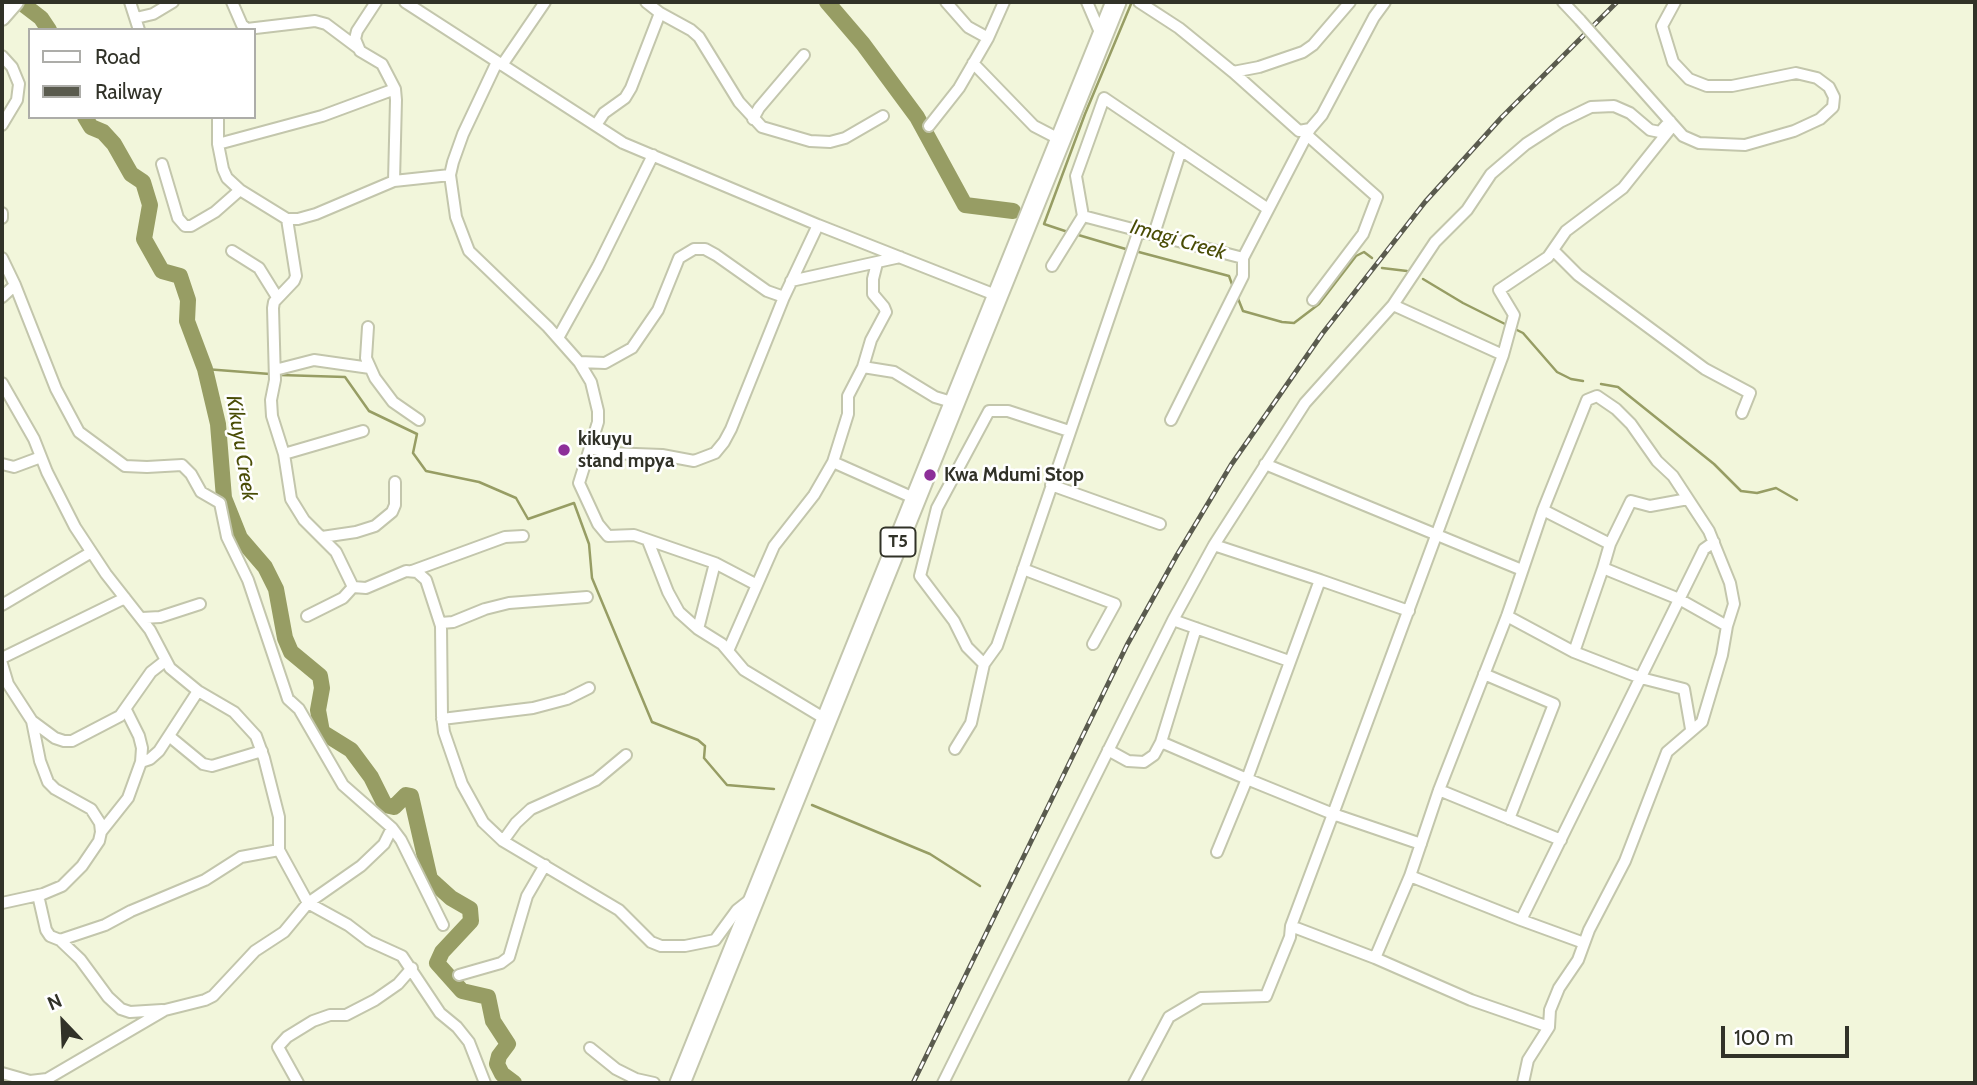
<!DOCTYPE html>
<style>
body{margin:0}
#map{position:relative;width:1977px;height:1085px;overflow:hidden;background:#f2f6db;font-family:Cabin,sans-serif}
canvas{display:block}
.frame{position:absolute;inset:0;border:4px solid #313228;pointer-events:none}
.legend{position:absolute;left:28px;top:28px;width:228px;height:91px;box-sizing:border-box;background:#fff;border:2px solid #adada9;margin:0;padding:9px 12px;list-style:none;font-size:21px;color:#313228}
.legend li{display:flex;align-items:center;gap:14px;height:35px}
.legend b{width:35px;border:2px solid #adada9}
.north{position:absolute;left:28px;top:987px;width:70px;height:70px;-webkit-text-stroke:5px #fff;paint-order:stroke;rotate:337deg;font-size:19px;font-weight:700;line-height:28px;text-align:center;color:#313228}
.north::after{content:'';display:block;margin:auto;width:24px;height:32px;background:#313228;clip-path:polygon(50% 0,100% 100%,50% 72%,0 100%)}
.scale{position:absolute;left:1721px;top:1026px;width:128px;height:32px;box-sizing:border-box;border:4px solid #313228;border-top:0;padding-left:9px;font-size:21px;line-height:24px;white-space:nowrap;color:#313228;-webkit-text-stroke:5px #fff;paint-order:stroke}
</style>
<div id="map">
<canvas width="1977" height="1085"></canvas>
<div class="frame"></div>
<ul class="legend">
<li><b style="height:9px;background:#fff"></b>Road</li>
<li><b style="height:9px;background:#5a5b4e"></b>Railway</li>
</ul>
<div class="north">N</div>
<div class="scale">100 m</div>
</div>
<script>
const c = document.querySelector('canvas').getContext('2d');
c.lineJoin = 'round';
const poly = rows => new Path2D(rows.map(r => 'M' + r).join(''));
function strokePath(path, color, width, dash) { c.strokeStyle = color; c.lineWidth = width; c.lineCap = dash ? 'butt' : 'round'; c.setLineDash(dash || []); c.stroke(path); }
function write(font, color, halo, rows, align = 'center') {
  c.font = font + ' Cabin,sans-serif'; c.lineWidth = 5; c.setLineDash([]); c.textBaseline = 'middle'; c.strokeStyle = halo; c.fillStyle = color; for (const [text, x, y, turn = 0] of rows) {
    c.save(); c.translate(x, y); c.rotate((+turn || 0) * Math.PI / 180); c.textAlign = isNaN(turn) ? turn : align; if (halo) c.strokeText(text, 0, 0); c.fillText(text, 0, 0); c.restore();
  }
}
strokePath(poly([
 [1068,232,1044,224,1085,114,1131,4],
 [1075,234,1129,250],
 [1135,251,1229,276,1233,287],
 [1382,268,1407,271],
 [1423,279,1463,303,1507,325],
 [1237,296,1243,311,1282,322,1294,323,1319,304,1356,256,1364,252,1372,258],
 [1513,328,1523,333,1557,372,1571,379,1583,381],
 [205,369,270,374],
 [280,375,345,377,369,411,417,434,413,453,426,471,479,482,516,498,528,519,574,503,589,544,592,578,652,722,698,740,705,746,704,758,727,785,774,789],
 [1601,384,1618,387,1714,464,1741,491,1757,493,1776,488,1797,500],
 [812,805,930,854,980,886]
]), '#979d64', 2.5);
strokePath(poly([
 [20,2,41,18,49,30],
 [827,2,863,44,917,117,965,205,1013,211],
 [85,117,91,127,103,132,114,144,131,174,143,182,150,205,144,239,162,271,180,276,188,300,187,321,205,369,218,424,224,498,240,538,265,567,276,589,285,638,291,652,320,676,322,688,318,710,322,732,351,750,371,777,385,805,394,807,406,795,411,796,430,879,451,898,470,909,471,921,442,952,437,963,462,991,488,997,493,1021,508,1044,499,1056,497,1064,502,1074,514,1083]
]), '#979d64', 16);
const street = poly([
 [130,2,139,30],
 [232,2,242,25,247,29,315,21,326,24,358,48],
 [376,2,357,31,355,39,360,51,382,64,395,89,396,100,394,181],
 [405,2,623,143,818,225,998,296],
 [646,2,660,13,691,30,699,37,739,102,762,127,810,141,830,142,845,138,883,116],
 [946,2,968,27,988,38],
 [1087,2,1102,37],
 [1139,2,1179,28,1233,72,1299,131,1310,129,1322,115,1374,17,1385,2],
 [1563,2,1580,20],
 [136,18,153,14,173,2],
 [1596,38,1683,136,1699,143,1745,145,1794,131,1820,119,1833,107,1834,97,1829,87,1817,78,1796,73,1732,86,1707,86,1689,79,1673,62,1662,26,1675,2],
 [2,56,12,67,19,84,17,100,2,125],
 [497,62,463,134,453,162,450,175,456,217,469,251,548,327,579,362,591,382,598,411,598,422,579,483,598,524,608,536,634,535,715,563,757,585],
 [973,63,1034,126,1061,140],
 [502,65,545,2],
 [1233,72,1259,67,1303,52,1313,45,1350,2],
 [218,117,218,144,223,169,227,178,240,190,287,219,298,219,316,214,394,181,450,175],
 [753,119,759,108,804,55],
 [596,125,604,113,625,98,631,88,660,13],
 [929,126,959,88,988,38,1004,2],
 [1307,135,1377,197,1363,234,1313,300],
 [218,144,322,116,395,89],
 [162,164,178,218,185,226,191,226,215,212,240,190],
 [2,213,2,218],
 [1083,216,1243,258],
 [287,219,296,276,294,281,274,302,273,308,275,380,271,400,272,416,284,454,291,499,304,520,336,552,353,587,366,588,406,571,417,572,426,580,441,626,442,716,444,732,462,784,483,822,503,841,619,910,651,942,661,946,685,946,715,940,737,910,751,899],
 [1154,234,1181,150],
 [1553,250,1578,275,1705,369,1750,393,1742,413],
 [232,251,259,268,277,297],
 [2,258,15,285,56,389,79,432,125,466,147,467,182,465,191,474,201,492,220,503,227,537,248,580,288,699,299,709,343,785,392,828,401,840,443,925],
 [1052,266,1083,216,1076,176,1104,98,1268,209],
 [791,281,900,257],
 [2,297,15,285],
 [1393,305,1503,355],
 [368,327,366,358,375,378,393,402,419,420],
 [558,338,598,266,653,155],
 [579,362,605,363,632,348,658,310,679,258,694,249,705,249,716,255,767,291,784,297],
 [863,367,894,372,935,397,955,403],
 [275,370,314,360,370,368],
 [2,383,34,439,47,472,75,527,106,574,150,630,170,668,198,691,234,712,256,736,264,758,279,817,279,850,308,903,348,925,369,941,402,956,440,1013,457,1027,469,1042,485,1083],
 [1171,420,1243,276,1243,258,1310,129],
 [1069,431,1008,411,989,411,937,508,920,576,954,621,967,647,984,664,997,646,1139,230],
 [590,448,609,453,662,455,694,461,715,453,724,442,731,429,784,297,818,225],
 [284,454,363,431],
 [833,462,916,499],
 [2,464,14,467,41,457],
 [1265,464,1522,570],
 [1051,485,1160,524],
 [1543,510,1610,544,1603,568],
 [322,537,356,532,375,526,392,512,395,505,395,482],
 [648,541,668,592,679,612,698,629,722,644,744,670,827,720],
 [1610,544,1631,501,1650,506,1688,499],
 [1214,545,1320,580,1247,779,1333,814,1503,355,1514,315,1499,290,1548,257,1566,231,1623,188,1671,128],
 [1023,569,1115,604,1093,644],
 [412,571,505,537,523,536],
 [1320,580,1409,611],
 [2,605,90,553],
 [307,616,343,598,353,587],
 [1507,616,1574,652,1641,678,1684,689,1691,729],
 [142,618,160,617,200,604],
 [1173,620,1289,661],
 [441,623,453,622,485,609,509,603,587,597],
 [1196,628,1161,742,1247,779,1217,852],
 [698,629,715,563],
 [728,651,774,546,814,495,833,462,848,414,848,396,863,367,871,340,886,312,884,307,873,294,873,279,877,263],
 [1574,652,1603,568,1679,599,1727,626],
 [2,658,125,598],
 [2,664,8,684,32,721,40,761,48,782,55,789,91,809,100,823,101,832,99,841,82,866,62,886,43,894,2,903],
 [1484,674,1554,704,1509,819],
 [442,719,533,708,567,699,589,688],
 [32,721,55,738,64,741,72,741,120,716,151,672,165,661],
 [169,736,203,764,212,766,262,751],
 [955,749,971,723,984,664],
 [1108,750,1128,761,1144,762,1154,755,1161,742],
 [141,762,150,759,159,751,198,691],
 [1439,790,1561,840],
 [101,832,128,798,141,762,142,748,139,736,126,710],
 [503,841,516,823,531,809,596,780,626,755],
 [1410,876,1375,958,1471,1000,1549,1027],
 [38,895,46,930,50,936,60,940,105,925,131,911,205,880,241,857,279,850],
 [1521,920,1584,943],
 [1291,926,1375,958],
 [60,940,80,959,108,997,121,1009,130,1012,162,1010],
 [459,975,501,963,509,957,527,896,545,865],
 [590,1048,616,1069,636,1079,654,1083],
 [2,1073,30,1081,47,1079,165,1010,205,1000,213,996,255,951,284,932,308,903,361,866,384,844,392,828],
 [298,1083,278,1047,287,1037,313,1021,330,1015,346,1015,375,1000,398,984,412,968],
 [943,1083,1173,620,1214,545,1305,403,1393,305,1435,242,1467,210,1491,174,1526,144,1560,122,1591,107,1614,106,1630,113,1650,130,1660,132,1670,121],
 [1134,1083,1169,1017,1201,998,1266,996,1290,937,1291,926,1333,814,1421,844],
 [1523,1083,1528,1060,1549,1027,1550,1010,1559,988,1578,960,1589,930,1625,861,1667,752,1702,722,1722,655,1727,626,1734,604,1730,583,1709,531,1673,476,1657,461,1631,424,1616,409,1597,396,1587,400,1543,510,1507,616,1439,790,1410,876,1521,920,1704,549,1714,542]
]);
const secondary = poly([
 [2,3,3,2],
 [2,18,16,2]
]);
const highway = poly([
 [680,1083,1116,2]
]);
strokePath(street, '#c3c6ac', 14);
strokePath(secondary, '#c3c6ac', 18);
strokePath(highway, '#c3c6ac', 23);
strokePath(street, '#fff', 10);
strokePath(secondary, '#fff', 14);
strokePath(highway, '#fff', 19);
const rail = poly([
 [913,1083,1127,645,1177,555,1231,465,1322,334,1425,202,1502,117,1617,2]
]);
strokePath(rail, '#5a5b4e', 5);
strokePath(rail, '#fff', 2.5, [8]);
const streetBridge = poly([
 [1580,20,1596,38]
]);
strokePath(streetBridge, '#c3c6ac', 14, []);
strokePath(streetBridge, '#fff', 10);
for (const [x, y, r, color] of [
 [564,450,7,"#8d2f99"],
 [930,475,7,"#8d2f99"]
]) { const dot = new Path2D(); dot.arc(x, y, r, 0, 2 * Math.PI); c.fillStyle = color; c.fill(dot); strokePath(dot, '#fff', 2.5); }
for (const [x, y, w] of [
 [898,542,35]
]) { const box = new Path2D(); box.roundRect(x - w / 2, y - 14.5, w, 29, 5); c.fillStyle = '#fff'; c.fill(box); strokePath(box, '#313228', 2); }
write('bold 18px', '#313228', null, [
 ["T5",898,542]
]);
write('bold 19px', '#313228', '#fff', [
 ["kikuyu",578,439],
 ["stand mpya",578,461],
 ["Kwa Mdumi Stop",944,475]
], 'left');
write('italic 21px', '#494c05', '#fff', [
 ["Imagi Creek",1178,240,16],
 ["Kikuyu Creek",241,448,81]
]);
</script>
